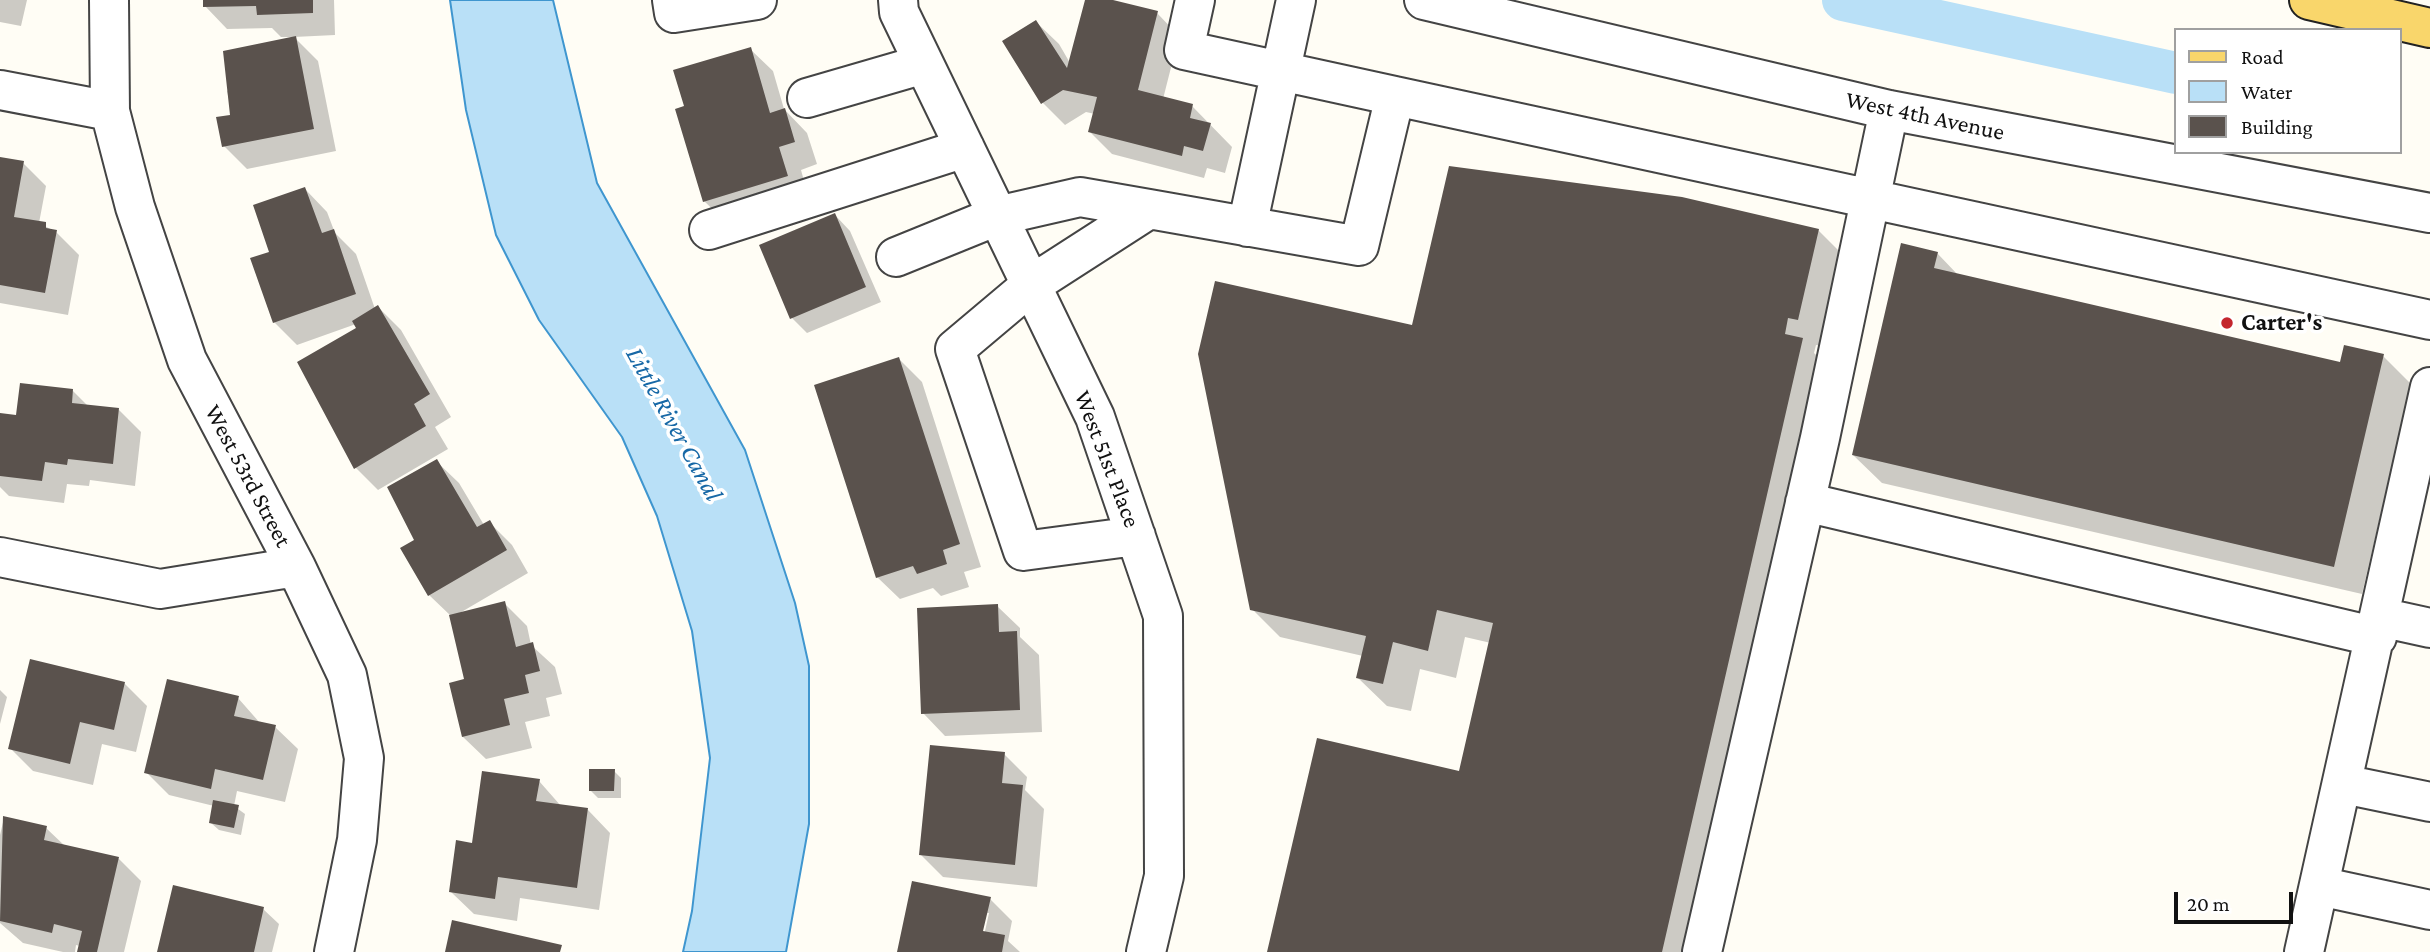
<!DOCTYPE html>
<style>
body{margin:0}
#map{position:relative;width:2430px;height:952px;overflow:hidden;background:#fffdf5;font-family:"Crimson Pro",serif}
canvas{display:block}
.legend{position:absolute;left:2174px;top:28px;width:228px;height:126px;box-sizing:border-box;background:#fff;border:2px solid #a0a0a0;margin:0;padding:9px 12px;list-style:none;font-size:21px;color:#111}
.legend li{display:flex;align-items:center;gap:14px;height:35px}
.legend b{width:35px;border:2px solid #a0a0a0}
.scale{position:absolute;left:2174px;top:892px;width:119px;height:32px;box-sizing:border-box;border:4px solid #111;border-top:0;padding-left:9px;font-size:21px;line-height:24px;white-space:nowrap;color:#111;-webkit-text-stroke:5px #fff;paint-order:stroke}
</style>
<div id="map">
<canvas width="2430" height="952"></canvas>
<ul class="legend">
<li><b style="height:9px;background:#f9d66b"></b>Road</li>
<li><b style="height:19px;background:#b9e0f7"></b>Water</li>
<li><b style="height:19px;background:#5a524d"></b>Building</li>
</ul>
<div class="scale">20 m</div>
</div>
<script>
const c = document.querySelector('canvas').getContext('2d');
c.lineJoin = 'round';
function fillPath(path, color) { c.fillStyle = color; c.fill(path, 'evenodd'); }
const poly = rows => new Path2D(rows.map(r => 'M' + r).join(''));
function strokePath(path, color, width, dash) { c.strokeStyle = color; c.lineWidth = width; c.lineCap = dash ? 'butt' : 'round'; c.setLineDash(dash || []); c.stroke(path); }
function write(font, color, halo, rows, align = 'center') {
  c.font = font + ' "Crimson Pro",serif'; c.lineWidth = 7; c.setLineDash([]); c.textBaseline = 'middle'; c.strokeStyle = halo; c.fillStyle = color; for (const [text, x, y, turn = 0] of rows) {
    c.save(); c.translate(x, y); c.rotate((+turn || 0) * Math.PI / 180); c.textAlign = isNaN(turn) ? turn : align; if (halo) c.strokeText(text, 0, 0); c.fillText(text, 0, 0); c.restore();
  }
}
const water = poly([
 [450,0,553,0,597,183,745,450,795,603,809,666,809,824,786,952,683,952,692,911,710,758,692,631,657,516,622,437,539,320,496,235,466,110,450,0]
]);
fillPath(water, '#b9e0f7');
strokePath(water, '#3f96cf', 2);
fillPath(poly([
 [0,0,27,0,21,26,0,22],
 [205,0,334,0,335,35,294,37,318,61,336,151,247,169,224,146,233,116,227,91,294,37,281,37,272,28,227,29,205,6],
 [1087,0,1106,0,1157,13,1179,36,1163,99,1192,106,1232,147,1225,173,1207,168,1204,178,1112,154,1090,132,1095,114,1086,112,1065,125,1043,103,1036,22,1059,44,1070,63],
 [750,49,773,71,784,109,807,133,817,164,801,170,809,199,727,223,704,201],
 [0,159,23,163,46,186,39,223,56,232,79,255,68,315,0,303],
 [305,189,327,212,335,233,356,254,375,309,378,307,401,330,451,417,435,427,448,449,378,490,356,468,358,328,356,324,297,345,274,322,272,253],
 [835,215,850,231,881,302,807,333,792,318],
 [1818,230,1846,258,1826,347,1816,345,1814,353,1830,368,1696,952,1269,952,1461,773,1491,643,1465,637,1456,678,1420,669,1411,711,1387,706,1358,678,1363,656,1280,637,1252,609,1413,328],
 [1937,253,1959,276,2341,364,2383,356,2411,384,2362,594,1882,483,1853,455],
 [899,359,922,382,981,567,964,572,969,587,941,596,933,588,900,599,877,577],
 [73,391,88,406,119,410,141,432,135,486,90,480,89,486,67,484,64,503,9,496,0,487,0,415,18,417],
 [436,461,459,483,484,525,489,522,512,545,528,573,458,614,504,603,527,626,531,645,555,667,562,694,546,698,550,716,525,722,532,748,486,759,463,737,467,680,451,616,429,595,416,540],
 [997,606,1020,628,1020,637,1039,655,1042,732,945,736,923,713],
 [124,683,147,706,136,752,102,744,93,785,33,771,10,748],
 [0,690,7,697,0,724],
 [238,698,260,723,275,727,298,749,285,802,237,791,234,806,245,814,241,835,219,830,211,823,214,806,169,795,146,772],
 [1004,754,1027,777,1025,790,1044,809,1037,887,943,877,921,855],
 [614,771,621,778,621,798,598,798,590,790],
 [539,781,561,806,588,810,610,833,599,910,520,898,517,921,474,914,451,892,473,845],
 [4,818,46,828,65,846,119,859,141,881,124,952,79,952,80,946,76,945,75,952,63,952,23,943,0,923,0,835],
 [990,899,1012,921,1008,941,1020,952,899,952],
 [985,913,989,913,983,940,980,939],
 [263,909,279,924,272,952,158,952]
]), '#0003');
strokePath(poly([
 [1843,0,2176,73]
]), '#b9e0f7', 42);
fillPath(poly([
 [203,0,313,0,313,13,257,15,256,6,203,7],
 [1085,0,1113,0,1158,11,1138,90,1193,104,1190,118,1211,123,1203,151,1184,146,1182,156,1088,132,1097,97,1063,90,1041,104,1002,41,1036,20,1067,68],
 [296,36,314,129,222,147,216,117,230,115,223,51],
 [751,47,770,113,785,108,795,142,779,147,788,176,703,202,675,109,684,106,673,70],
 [0,157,24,161,14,217,46,222,46,228,57,230,45,293,0,285],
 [1449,166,1682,197,1819,229,1798,320,1788,318,1785,334,1803,338,1662,952,1267,952,1317,738,1459,771,1493,623,1437,610,1428,651,1393,642,1383,684,1356,678,1366,636,1250,610,1198,354,1215,281,1412,325],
 [305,187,322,233,334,229,356,294,273,323,250,258,269,252,253,205],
 [835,213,866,287,790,319,759,245],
 [1901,243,1938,252,1934,268,2340,362,2344,345,2384,354,2334,567,1852,455],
 [378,305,430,394,414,404,426,426,354,469,297,362,356,328,352,321],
 [899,357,960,544,943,550,947,564,917,574,913,566,876,578,814,385],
 [20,383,73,389,72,403,119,408,113,464,68,459,67,465,45,462,42,481,0,476,0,413,16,415],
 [437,459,477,527,490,520,507,550,428,596,400,548,414,540,387,487],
 [505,601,516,647,533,642,540,671,525,675,529,693,504,699,510,725,462,737,449,683,464,679,449,615],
 [998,604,999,632,1017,631,1020,710,921,714,917,608],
 [30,659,125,682,114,730,80,722,70,764,8,749],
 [167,679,239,696,234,716,276,725,263,780,215,769,211,789,144,773],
 [930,745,1005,752,1002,783,1023,785,1015,865,919,855],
 [589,769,615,769,614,791,589,791],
 [482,771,540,779,536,801,588,808,577,888,498,877,495,899,449,892,456,840,472,843],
 [213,800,239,805,234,828,209,823],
 [3,816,47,826,44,840,119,857,97,952,77,952,82,931,54,924,52,933,0,921],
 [912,881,991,897,983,931,1005,935,1002,952,897,952],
 [173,885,264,907,254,952,157,952],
 [452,920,562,945,560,952,445,952]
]), '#5a524d');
const minor = poly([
 [109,0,110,111,135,207,187,360,296,567,347,675,364,758,357,840,334,952],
 [672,0,674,13,757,0],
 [898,0,899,12,1095,417,1163,616,1164,876,1146,952],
 [1195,0,1184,50,1395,96],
 [1424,0,1889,110,2430,213],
 [0,90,110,111],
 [807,98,924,64],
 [1149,209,1359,246,1395,96,2430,320],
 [1247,227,1296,0],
 [709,230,965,148],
 [896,257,997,216,1080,197,1149,209,1031,285,955,349,1023,551,1136,536],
 [1805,502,2377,637],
 [0,557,160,589,296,567],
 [2380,617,2430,628],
 [2343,784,2430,802],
 [2319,886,2430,910],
 [1702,952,1820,438,1889,110],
 [2304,952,2430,387]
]);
const major = poly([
 [2309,0,2430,28]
]);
strokePath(minor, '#444', 42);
strokePath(major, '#222', 42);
strokePath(minor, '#fff', 38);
strokePath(major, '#f9d66b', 38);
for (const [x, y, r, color] of [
 [2227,323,7,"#c4262e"]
]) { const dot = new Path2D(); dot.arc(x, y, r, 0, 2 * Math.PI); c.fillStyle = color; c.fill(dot); strokePath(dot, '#fff', 2.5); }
write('24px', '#111', '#fff', [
 ["West 4th Avenue",1925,116,12],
 ["West 51st Place",1107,459,69],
 ["West 53rd Street",248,476,62]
]);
write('bold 24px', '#111', '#fff', [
 ["Carter's",2241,323]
], 'left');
write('italic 26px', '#1768a6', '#fff', [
 ["Little River Canal",674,424,61]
]);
</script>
